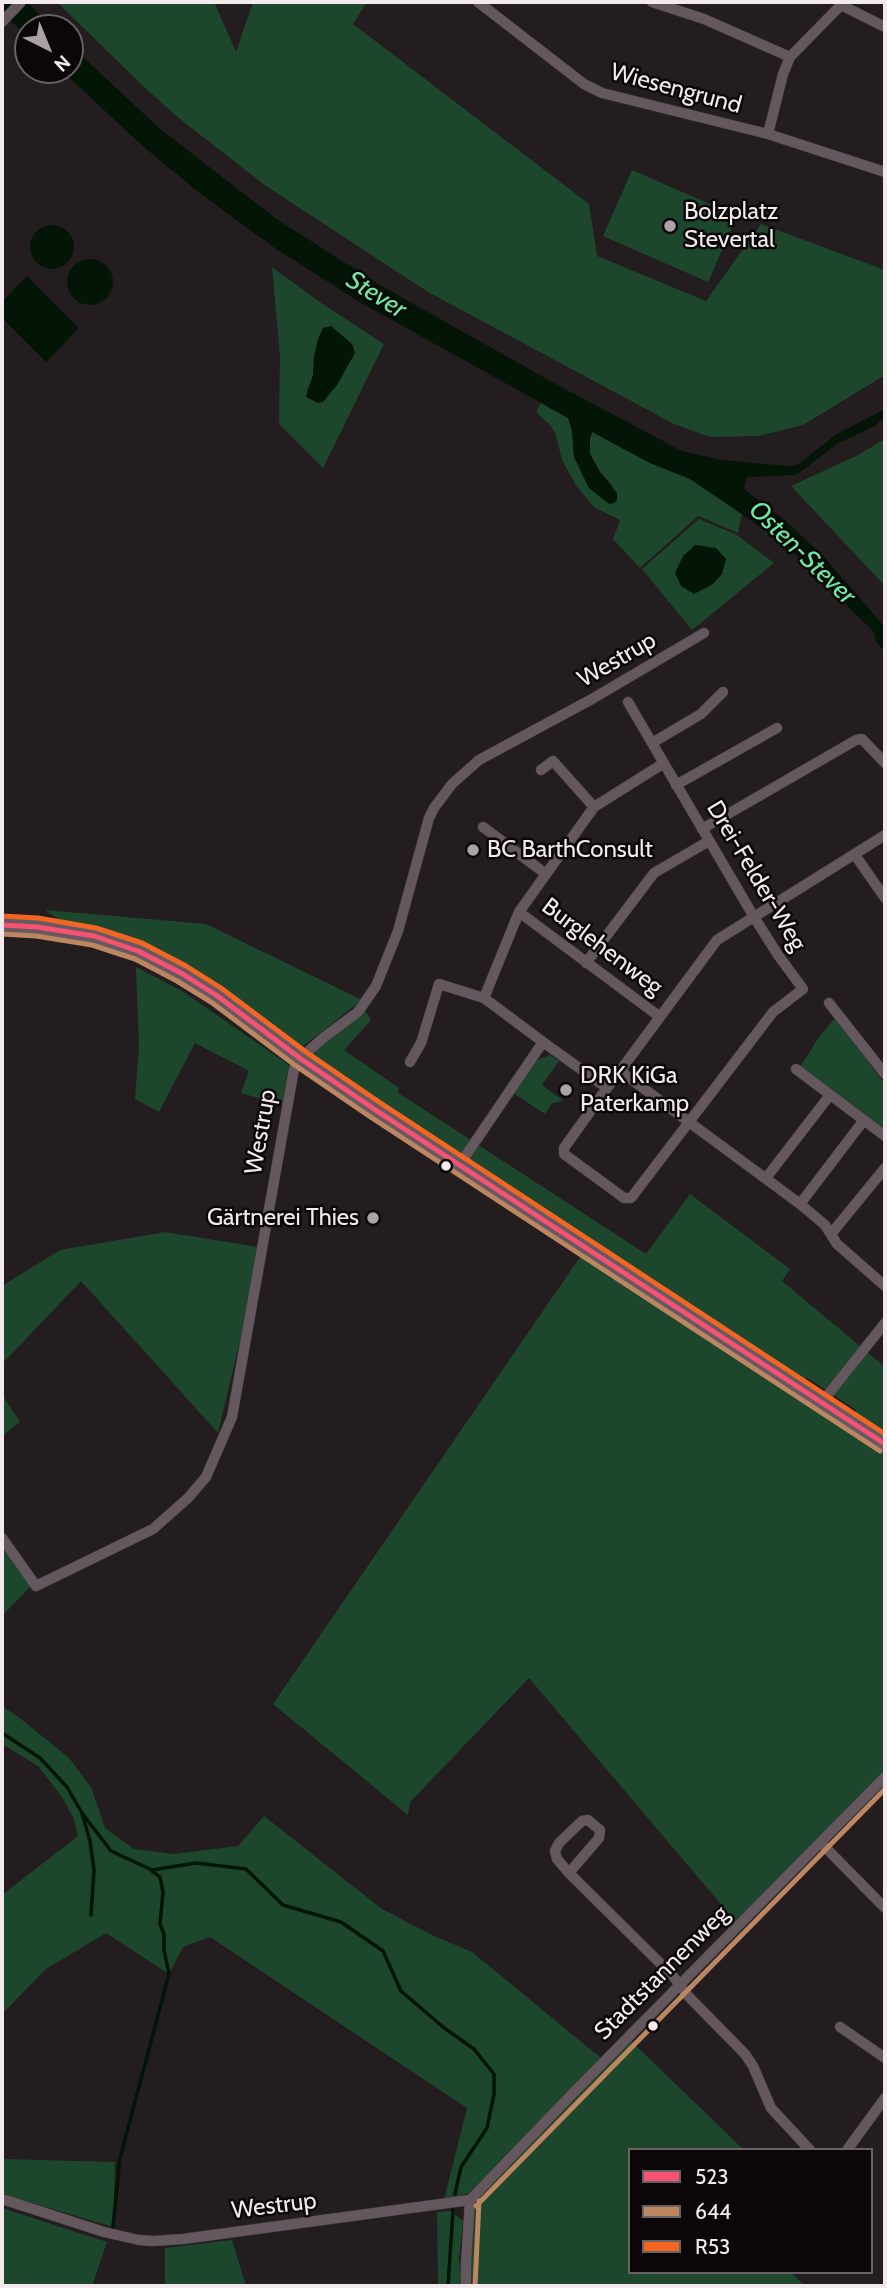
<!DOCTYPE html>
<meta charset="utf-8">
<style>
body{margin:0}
#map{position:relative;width:887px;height:2288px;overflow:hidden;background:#231d20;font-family:Cabin,sans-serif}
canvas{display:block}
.frame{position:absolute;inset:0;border:4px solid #f3eaee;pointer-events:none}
.legend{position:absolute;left:628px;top:2148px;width:245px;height:126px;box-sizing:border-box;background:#0b0709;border:2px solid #686265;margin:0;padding:9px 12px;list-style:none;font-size:21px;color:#f3eaee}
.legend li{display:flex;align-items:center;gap:14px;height:35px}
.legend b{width:35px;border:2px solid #686265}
.north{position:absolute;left:14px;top:14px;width:70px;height:70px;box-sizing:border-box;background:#0b0709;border:2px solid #686265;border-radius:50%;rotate:137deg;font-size:19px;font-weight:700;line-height:28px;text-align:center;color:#f3eaee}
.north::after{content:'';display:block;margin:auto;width:24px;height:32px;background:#aaa2a6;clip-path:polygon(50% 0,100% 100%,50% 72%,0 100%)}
</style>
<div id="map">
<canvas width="887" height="2288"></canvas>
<div class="frame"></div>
<ul class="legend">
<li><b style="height:9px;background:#f65372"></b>523</li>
<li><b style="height:9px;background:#bb8660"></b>644</li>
<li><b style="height:9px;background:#f26522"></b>R53</li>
</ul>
<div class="north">N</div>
</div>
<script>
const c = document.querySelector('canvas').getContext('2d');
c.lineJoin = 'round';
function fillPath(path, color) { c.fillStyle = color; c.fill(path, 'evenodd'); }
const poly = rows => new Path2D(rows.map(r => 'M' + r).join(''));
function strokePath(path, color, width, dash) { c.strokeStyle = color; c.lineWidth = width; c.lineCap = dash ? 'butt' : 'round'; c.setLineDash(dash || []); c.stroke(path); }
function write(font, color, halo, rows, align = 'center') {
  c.font = font + ' Cabin,sans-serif'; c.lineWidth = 5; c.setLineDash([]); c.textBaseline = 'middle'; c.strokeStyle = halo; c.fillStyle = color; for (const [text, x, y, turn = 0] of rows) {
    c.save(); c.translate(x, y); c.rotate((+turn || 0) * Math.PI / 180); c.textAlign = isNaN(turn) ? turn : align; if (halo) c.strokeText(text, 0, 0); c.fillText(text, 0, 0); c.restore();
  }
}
fillPath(poly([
 [57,2,214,2,236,52,253,2,367,2,353,24,589,204,597,256,706,301,761,224,885,270,885,375,803,425,758,436,710,437,674,424,428,292,266,186,180,119,145,88],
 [632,170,737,216,708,282,603,236],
 [272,267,321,303,384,344,323,468,279,424,280,356],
 [541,403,568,418,572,430,574,457,589,488,613,486,600,472,590,454,590,439,592,431,650,463,690,479,742,513,738,533,698,516,640,568,613,539,620,520,595,508,577,487,562,460,556,435,551,426,536,412],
 [885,439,885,586,791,486,858,455],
 [699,519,737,535,774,563,692,630,642,569],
 [45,910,206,924,362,1000,297,1051,235,1003,96,931,66,924],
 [136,967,182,991,289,1065,282,1105,241,1093,249,1071,195,1043,159,1112,135,1099,139,1047],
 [365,1010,371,1020,344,1050,399,1088,397,1092,646,1254,690,1194,790,1269,782,1281,885,1367,885,1438,853,1417,856,1410,820,1386,807,1378,803,1384,305,1057],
 [835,1018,885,1084,885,1132,800,1067,819,1037],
 [550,1055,559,1061,542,1085,564,1101,552,1103,545,1114,513,1093,537,1060],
 [165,1232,258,1247,241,1336,218,1433,81,1281,2,1364,2,1286,60,1250],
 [580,1257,885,1452,885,1772,736,1922,529,1678,410,1802,408,1815,273,1704],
 [2,1394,20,1422,2,1436],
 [2,1537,34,1583,2,1616],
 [2,1706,21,1719,69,1758,91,1787,105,1828,134,1849,174,1854,238,1846,264,1816,382,1909,434,1936,472,1952,601,2058,468,2194,444,2200,467,2108,210,1937,183,1947,169,1974,106,1933,46,1969,2,2014,2,1895,78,1836,74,1819,62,1797,38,1766,2,1744],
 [629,2039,744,2150,630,2150,630,2272,791,2272,805,2286,472,2286,469,2264,474,2211,479,2198,523,2149],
 [2,2159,115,2162,113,2227,2,2194],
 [2,2208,107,2242,92,2286,2,2286],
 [451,2211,463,2221,459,2260,463,2286,438,2286,437,2212],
 [232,2240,246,2286,165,2286,165,2248]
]), '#1c472d');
fillPath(poly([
 [2,2,27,2,53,28,28,28,28,38,2,12],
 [70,45,160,129,278,220,378,284,561,387,682,451,721,460,789,466,797,465,837,434,885,409,885,418,873,427,838,443,803,470,795,475,747,477,744,489,787,522,825,558,882,624,885,625,885,652,876,641,874,632,784,543,690,479,650,463,592,432,590,439,590,454,600,472,617,493,617,500,614,503,609,504,589,488,574,457,572,430,568,418,363,304,279,251,201,194,146,149,61,70,70,70],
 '30 247a22 22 0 1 1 44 0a22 22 0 1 1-44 0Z',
 '67 282a23 23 0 1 1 46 0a23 23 0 1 1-46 0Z',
 [27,276,79,328,46,362,2,318,2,302],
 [331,326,352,344,355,353,337,385,323,402,318,403,306,397,307,392,313,375,314,356,318,339,323,328],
 [695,545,716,548,726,559,722,574,713,584,694,594,681,586,675,573,683,556]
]), '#031507');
strokePath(poly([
 [2,1733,40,1758,67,1787,82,1813,90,1841,94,1870,91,1915],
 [82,1813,111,1851,152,1870,196,1863,246,1869,283,1905,341,1922,383,1951,401,1991,443,2027,474,2049,494,2074,494,2094,487,2128,461,2167,455,2194],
 [113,2227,120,2158,169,1974,164,1950,164,1934,160,1924,163,1892,160,1877,152,1871],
 [448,2286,453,2210]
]), '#031507', 3.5);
const street = poly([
 [478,2,584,84,602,93,768,134,885,172],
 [652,2,704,19,790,57],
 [839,2,841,5,885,27],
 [2,22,21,2],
 [768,134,783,74,790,57,841,5],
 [652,743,701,714,723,692],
 [541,770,553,761,594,807],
 [676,785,777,728],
 [483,827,546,874],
 [702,829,856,740,862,739,885,763],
 [855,855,885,898],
 [519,912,660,1017],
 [586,963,654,873,709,841],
 [829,1003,885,1074],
 [543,1042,484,998,519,912,594,807,664,763],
 [410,1062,421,1043,439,984,484,998],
 [796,1069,885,1136],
 [620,1071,717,940,885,835],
 [607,1088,564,1148,564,1154,624,1198,631,1198,773,1012,803,989,778,955,754,917,628,702],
 [460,1164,543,1042,607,1088,620,1071,800,1204,825,1225,837,1244,885,1286],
 [766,1178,830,1095],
 [800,1204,864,1120],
 [831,1234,885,1168],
 [822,1402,885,1323],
 [2,1538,36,1586,153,1529,188,1498,206,1477,232,1417,294,1069,304,1055,323,1038,358,1012,376,986,398,931,429,818,434,808,452,784,479,760,592,699,704,633],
 [821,1843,885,1908],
 [569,1873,599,1838,600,1830,588,1820,582,1821,559,1843,555,1851,557,1859,569,1873,673,1976,688,1996,745,2054,753,2066,771,2108,810,2150],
 [840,2027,885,2058],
 [847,2150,885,2098],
 [2,2199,104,2232,139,2240,153,2241,183,2239,470,2200],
 [470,2200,576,2090,885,1777],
 [466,2286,466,2263,470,2200]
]);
const secondary = poly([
 [2,925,37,927,94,936,138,951,181,973,216,995,301,1059,374,1109,885,1444]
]);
strokePath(street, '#3f3b3d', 11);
strokePath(secondary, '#3f3b3d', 16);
strokePath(street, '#64575d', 10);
strokePath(secondary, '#675961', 14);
strokePath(poly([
 [2,925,37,927,94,936,138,951,181,973,216,995,301,1059,374,1109,885,1444]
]), '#f65372', 5);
strokePath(poly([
 [2,934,36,936,92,945,135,959,177,981,211,1002,296,1066,369,1116,880,1451],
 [476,2206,885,1789],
 [475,2286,479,2201]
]), '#bb8660', 5);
strokePath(poly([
 [2,916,38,918,96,928,142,943,186,966,221,988,306,1052,379,1102,885,1434]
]), '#f26522', 5);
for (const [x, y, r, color] of [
 [670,226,7,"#aaa2a6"],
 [473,850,7,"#aaa2a6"],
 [566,1090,7,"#aaa2a6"],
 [446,1166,6,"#f3eaee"],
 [373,1218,7,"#aaa2a6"],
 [653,2026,6,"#f3eaee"]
]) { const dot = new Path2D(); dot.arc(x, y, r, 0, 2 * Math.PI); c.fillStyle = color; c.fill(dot); strokePath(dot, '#0b0709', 2.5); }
write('24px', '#f3eaee', '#0b0709', [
 ["Wiesengrund",676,89,15],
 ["Westrup",617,660,-30],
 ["Drei-Felder-Weg",756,876,59],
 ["Burglehenweg",602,947,37],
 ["Westrup",261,1132,-80],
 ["Stadtstannenweg",662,1973,-45],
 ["Westrup",274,2206,-7]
]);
write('24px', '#f3eaee', '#0b0709', [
 ["Bolzplatz",684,212],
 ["Stevertal",684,240],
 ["BC BarthConsult",487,850],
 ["DRK KiGa",580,1076],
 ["Paterkamp",580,1104],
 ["Gärtnerei Thies",359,1218,"right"]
], 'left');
write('italic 26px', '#6de99e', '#0b0709', [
 ["Stever",376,295,32],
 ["Osten-Stever",802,553,44]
]);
</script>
